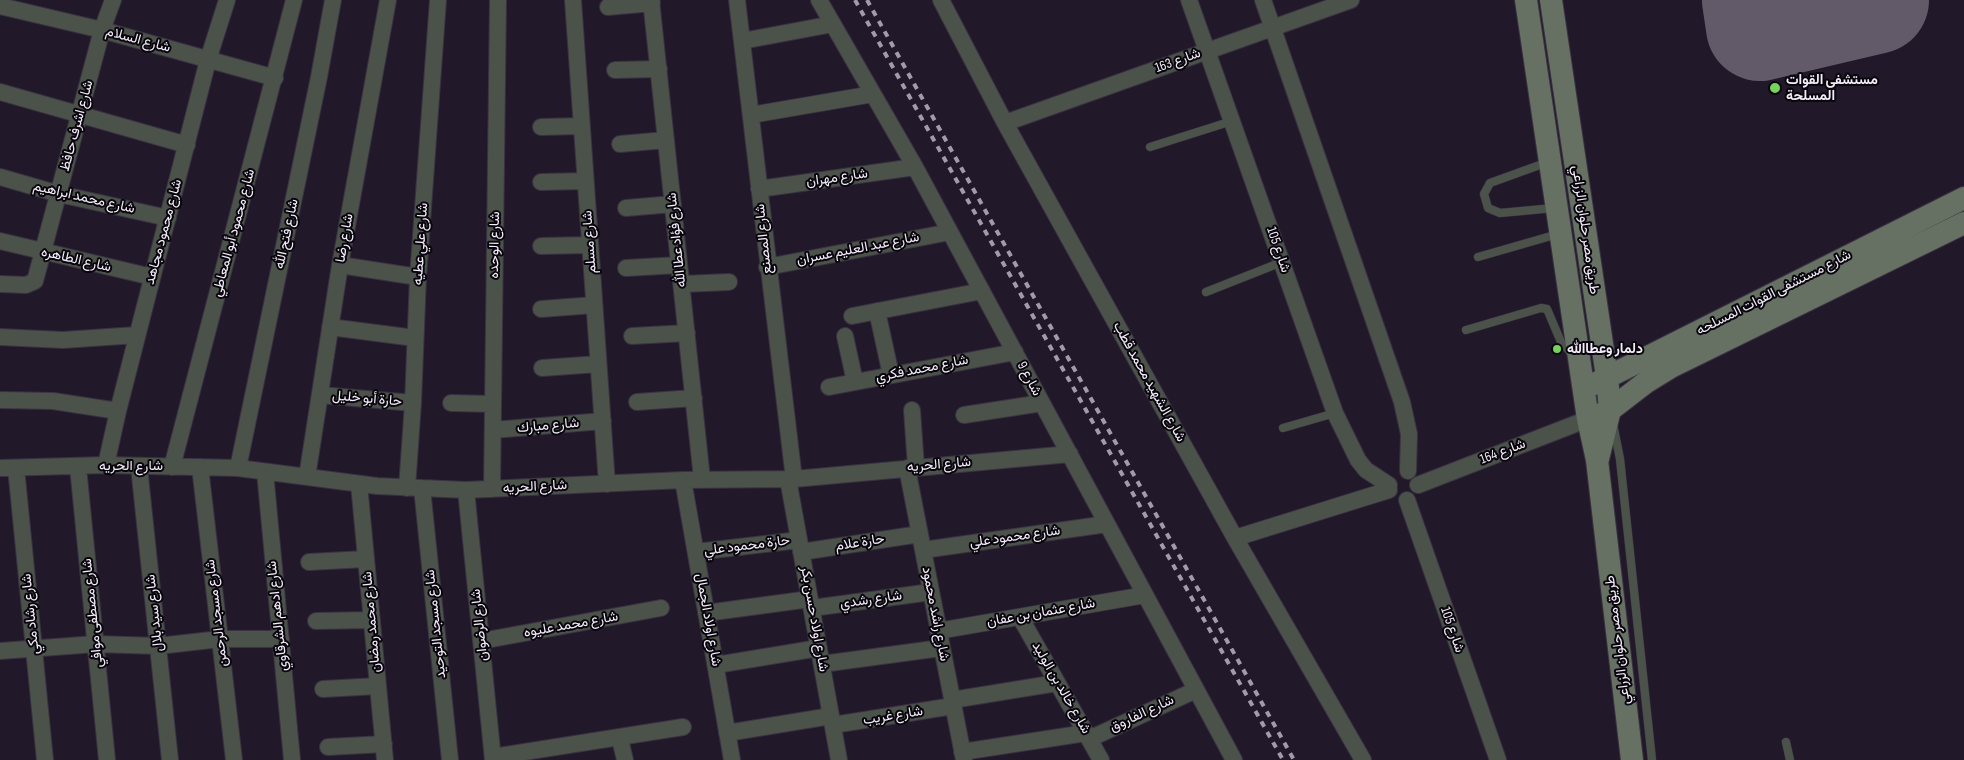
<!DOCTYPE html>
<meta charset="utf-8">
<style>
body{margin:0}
canvas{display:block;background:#211829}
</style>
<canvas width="1964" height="760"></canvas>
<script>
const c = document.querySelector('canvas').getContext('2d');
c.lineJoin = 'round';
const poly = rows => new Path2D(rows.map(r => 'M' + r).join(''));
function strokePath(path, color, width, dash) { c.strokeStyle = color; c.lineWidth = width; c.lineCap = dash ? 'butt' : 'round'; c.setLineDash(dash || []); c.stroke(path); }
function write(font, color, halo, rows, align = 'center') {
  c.font = font + ' "Sofia Sans Condensed",Vazirmatn,sans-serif'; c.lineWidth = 4; c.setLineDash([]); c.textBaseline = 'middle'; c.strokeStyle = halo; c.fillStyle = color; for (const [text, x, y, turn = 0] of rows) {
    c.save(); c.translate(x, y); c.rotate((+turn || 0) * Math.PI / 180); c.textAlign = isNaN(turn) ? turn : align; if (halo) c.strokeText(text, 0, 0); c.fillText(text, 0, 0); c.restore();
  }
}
strokePath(poly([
 [1756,0,1760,27,1875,0]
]), '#625a69', 108);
const lane = poly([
 [1150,147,1232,121],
 [1548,162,1490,183,1484,194,1488,208,1500,213,1554,208],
 [1478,257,1558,234],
 [1206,292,1282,262],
 [1466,330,1541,308,1547,309,1561,342,1573,355],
 [1613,424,1620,459,1652,760],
 [1283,428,1335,413],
 [1786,742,1790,760]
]);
const street = poly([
 [573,0,607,484],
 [651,0,702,479],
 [737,0,794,479],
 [819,0,915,167,1234,760],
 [941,0,1005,123,1235,538,1363,760],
 [1189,0,1335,413,1358,460,1366,470,1389,485],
 [1263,0,1402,402,1409,434,1408,471],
 [0,6,102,30,275,78],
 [608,7,652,3],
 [742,41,833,24],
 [615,70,659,69],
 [0,92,187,145],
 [751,115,873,94],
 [1005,123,1351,0],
 [541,127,582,126],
 [620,144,666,140],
 [0,177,59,194,168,218],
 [541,182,585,181],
 [759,189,915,167],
 [626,208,673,204],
 [0,241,152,277],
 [541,246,590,245],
 [340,265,418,277],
 [767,267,950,232],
 [626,268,679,265],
 [0,284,26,285,35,281,102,30,113,0],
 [682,284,729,282],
 [541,309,594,305],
 [877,311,891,375],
 [852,316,982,291],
 [330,327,415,338],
 [632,336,687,333],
 [845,336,855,382],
 [0,337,63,340,137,335],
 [542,368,598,364],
 [829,387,1015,352],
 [320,395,413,403],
 [0,400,53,401,118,411],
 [637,402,694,398],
 [451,403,493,404],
 [912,410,916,467],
 [964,415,1042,403],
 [493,430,603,421],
 [106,465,118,411,208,60,227,0],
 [78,467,107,760],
 [139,467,170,760],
 [172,467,294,0],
 [200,467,234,760],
 [0,468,106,465,238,468,377,486,466,490,683,480,794,479,1070,454],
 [16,468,45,760],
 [238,468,319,77,333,0],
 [907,468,964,760],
 [265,472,292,760],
 [307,477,340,265,388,0],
 [788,479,839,760],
 [683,480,732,760],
 [359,484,385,760],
 [1418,485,1588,419],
 [407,488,413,403,418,277,438,0],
 [422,488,450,760],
 [492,489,498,0],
 [466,490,493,760],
 [1407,500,1498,760],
 [1235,538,1389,490],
 [923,550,1107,524],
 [696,552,799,540],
 [801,552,920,534],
 [309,562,366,559],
 [812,608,931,592],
 [706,613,810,599],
 [1020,617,1101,760],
 [316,621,372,620],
 [938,631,1145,595],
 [481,641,661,608],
 [0,651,96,644,158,646,220,639,281,639],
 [822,664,941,648],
 [716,665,819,648],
 [323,689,378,686],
 [952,700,1057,683],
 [833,725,953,706],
 [727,733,831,716],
 [620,739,625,760],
 [1089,739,1196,690],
 [328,747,384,744],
 [962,752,1086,733],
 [493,757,683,727]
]);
const secondary = poly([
 [1526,0,1588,419,1597,460,1632,760],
 [1551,0,1607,377,1610,410,1598,459],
 [1594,384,1964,198],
 [1599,415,1610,410,1645,383,1671,367,1964,223]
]);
strokePath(lane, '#3a3242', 9);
strokePath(street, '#3a3242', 18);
strokePath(secondary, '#3a3242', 24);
strokePath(lane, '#4b524a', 8);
strokePath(street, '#4b524a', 16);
strokePath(secondary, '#667163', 22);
strokePath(poly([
 [855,0,1283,760],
 [867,0,1294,760]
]), '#a29ba9', 4, [6, 6]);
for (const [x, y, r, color] of [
 [1775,88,6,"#75d25b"],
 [1557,349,5,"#75d25b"]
]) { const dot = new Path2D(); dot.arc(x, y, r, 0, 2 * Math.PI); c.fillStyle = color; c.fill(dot); strokePath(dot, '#09050c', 2); }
write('14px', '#f3edf9', '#09050c', [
 ["شارع السلام",138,40,15],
 ["شارع 163",1178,61,-20],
 ["شارع اشرف حافظ",77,126,-75],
 ["شارع مهران",837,178,-8],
 ["شارع محمد ابراهيم",84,198,13],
 ["طريق مصر حلوان الزراعي",1585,230,82],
 ["شارع محمود مجاهد",164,232,-75],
 ["شارع محمود أبو المعاطي",234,233,-75],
 ["شارع فتح الله",287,234,-78],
 ["شارع رضا",345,238,-80],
 ["شارع المصنع",764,239,-96],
 ["شارع فؤاد عطا الله",677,240,-96],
 ["شارع مسلم",590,242,-94],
 ["شارع علي عطيه",421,244,-86],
 ["شارع الوحده",495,245,-89],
 ["شارع عبد العليم عسران",858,249,-11],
 ["شارع 105",1278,250,71],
 ["شارع الطاهره",76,260,13],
 ["شارع مستشفى القوات المسلحه",1774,293,-27],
 ["شارع محمد فكري",922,369,-11],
 ["شارع 9",1029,379,62],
 ["شارع الشهيد محمد قطب",1149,382,61],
 ["حارة أبو خليل",367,399,5],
 ["شارع مبارك",548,426,-5],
 ["شارع 164",1503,452,-21],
 ["شارع الحريه",939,465,-5],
 ["شارع الحريه",131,466],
 ["شارع الحريه",535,487,-3],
 ["شارع محمود علي",1015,537,-8],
 ["حارة علام",860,543,-9],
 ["حارة محمود علي",747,546,-7],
 ["شارع رشدي",871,600,-8],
 ["شارع مصطفى موافي",93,613,-96],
 ["شارع سيد بلال",155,613,-96],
 ["شارع مسجد الرحمن",217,613,-97],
 ["شارع عثمان بن عفان",1041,613,-10],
 ["شارع رشاد مكي",31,614,-96],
 ["شارع راشد محمود",935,614,79],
 ["شارع ادهم الشرقاوي",278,616,-96],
 ["شارع اولاد حسن بكر",814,619,80],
 ["شارع اولاد الجمال",708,620,80],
 ["شارع محمد رمضان",372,622,-95],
 ["شارع مسجد التوحيد",436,624,-96],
 ["شارع الرضوان",480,625,-96],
 ["شارع محمد عليوه",571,625,-10],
 ["شارع 105",1452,630,71],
 ["طريق مصر حلوان الزراعي",1618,640,-97],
 ["شارع خالد بن الوليد",1061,688,60],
 ["شارع الفاروق",1142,714,-25],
 ["شارع غريب",893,716,-9]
]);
write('bold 14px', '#f3edf9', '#09050c', [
 ["مستشفى القوات",1786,80],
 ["المسلحة",1786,96],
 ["دلمار وعطاالله",1567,349]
], 'left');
</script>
